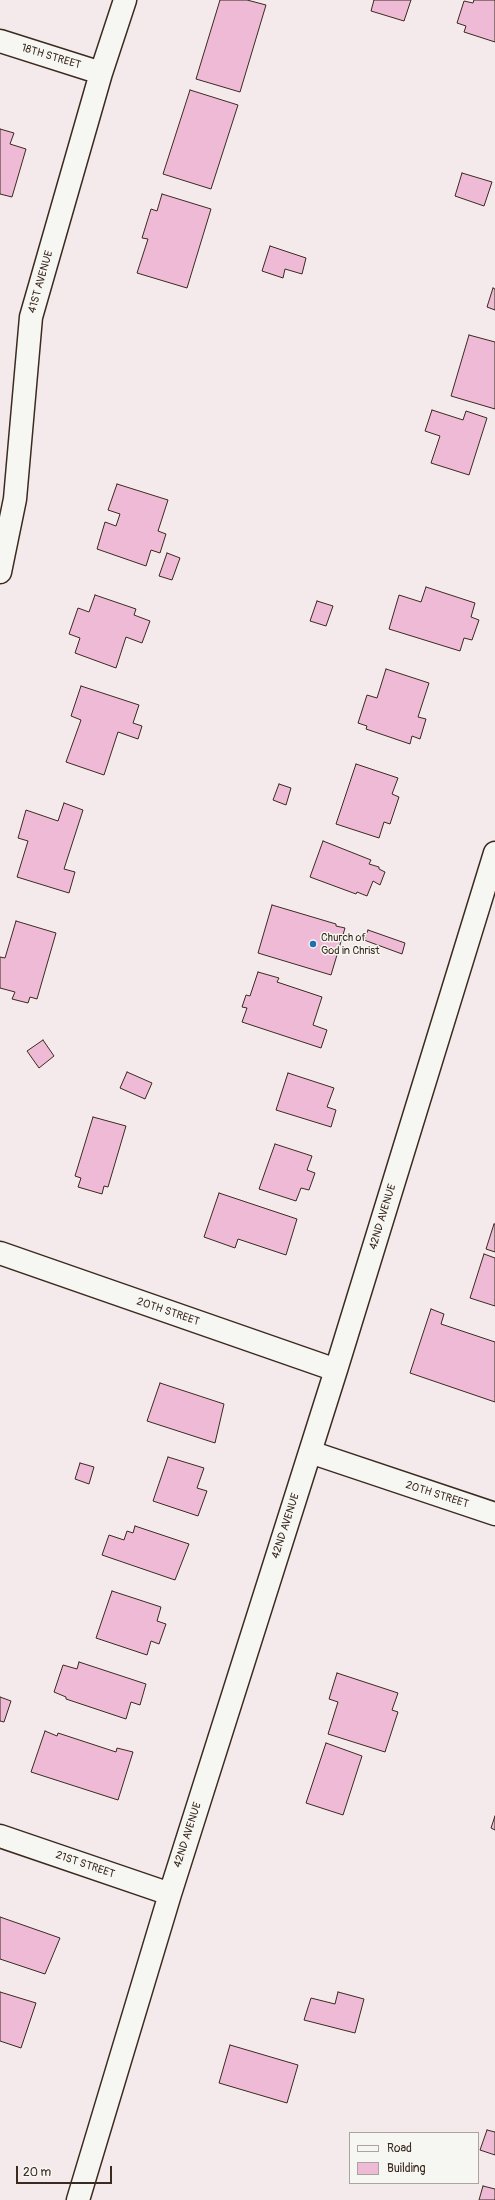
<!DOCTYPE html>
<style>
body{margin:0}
#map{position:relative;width:495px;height:2200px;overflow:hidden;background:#f4eaec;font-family:Pangolin,sans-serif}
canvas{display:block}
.legend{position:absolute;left:349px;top:2132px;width:130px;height:52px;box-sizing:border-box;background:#f6f6f2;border:1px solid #aba49d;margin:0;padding:5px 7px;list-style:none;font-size:12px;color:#3b2a1e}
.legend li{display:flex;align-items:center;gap:8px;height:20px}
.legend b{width:20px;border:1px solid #aba49d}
.scale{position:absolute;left:16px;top:2166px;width:96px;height:18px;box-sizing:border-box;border:2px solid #3b2a1e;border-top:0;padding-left:5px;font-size:12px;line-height:14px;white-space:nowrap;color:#3b2a1e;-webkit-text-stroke:3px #f6f6f2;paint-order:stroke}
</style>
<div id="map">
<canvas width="495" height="2200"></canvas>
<ul class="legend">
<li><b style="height:5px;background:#f6f6f2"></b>Road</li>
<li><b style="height:11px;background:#eebad5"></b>Building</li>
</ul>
<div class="scale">20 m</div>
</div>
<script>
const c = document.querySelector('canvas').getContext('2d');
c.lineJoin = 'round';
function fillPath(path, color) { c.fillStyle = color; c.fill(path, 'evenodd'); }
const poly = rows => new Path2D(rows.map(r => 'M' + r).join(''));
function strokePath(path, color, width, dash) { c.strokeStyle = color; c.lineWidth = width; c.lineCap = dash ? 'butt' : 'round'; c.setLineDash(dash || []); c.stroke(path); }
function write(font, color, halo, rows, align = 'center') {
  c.font = font + ' Pangolin,sans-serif'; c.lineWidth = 3; c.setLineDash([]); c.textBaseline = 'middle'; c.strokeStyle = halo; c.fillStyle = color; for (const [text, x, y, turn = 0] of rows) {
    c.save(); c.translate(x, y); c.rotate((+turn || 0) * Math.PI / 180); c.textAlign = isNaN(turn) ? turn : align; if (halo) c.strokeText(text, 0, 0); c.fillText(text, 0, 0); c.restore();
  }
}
const building = poly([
 [220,0,247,0,266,5,240,92,196,79,220,0],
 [374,0,411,0,404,21,371,11,374,0],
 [474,0,495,0,495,42,464,32,466,26,457,23,464,1,473,3,474,0],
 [190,90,238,105,211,189,163,174,190,90],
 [0,129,14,133,10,144,26,149,12,197,0,194,0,129],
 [462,173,492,182,484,206,455,196,462,173],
 [162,194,211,209,187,288,137,273,148,239,142,238,151,209,157,211,162,194],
 [270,246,306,258,302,274,285,269,283,278,262,271,270,246],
 [493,288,495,289,495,310,487,307,493,288],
 [469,335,495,342,495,409,451,396,469,335],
 [432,410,463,420,466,411,487,418,469,475,431,463,440,436,425,431,432,410],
 [117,484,168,500,158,531,166,534,160,553,151,550,146,566,97,549,105,522,116,526,120,514,108,510,117,484],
 [167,553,180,558,172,580,159,576,167,553],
 [426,587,475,603,471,617,479,620,472,640,464,638,460,651,389,629,399,595,421,602,426,587],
 [95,595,136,609,134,615,150,621,142,643,126,637,116,668,75,653,80,638,69,634,78,608,89,612,95,595],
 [317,601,333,606,326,626,310,621,317,601],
 [386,669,429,683,418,717,426,719,420,739,412,736,410,744,366,729,367,726,358,723,367,695,377,698,386,669],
 [81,686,139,705,133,723,142,726,138,739,118,732,104,775,66,762,81,720,71,716,81,686],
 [356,764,398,778,392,794,399,797,390,824,384,822,379,838,336,824,356,764],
 [279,784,291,788,286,805,273,800,279,784],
 [64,803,83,810,64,869,75,872,69,893,17,877,28,841,18,838,26,810,58,821,64,803],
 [323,841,371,860,369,864,379,867,379,869,385,872,380,885,373,881,367,896,357,892,356,894,310,877,323,841],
 [272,905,336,924,336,926,345,928,331,975,258,953,272,905],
 [16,921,56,933,37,999,30,997,28,1003,12,999,15,992,0,988,0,957,5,958,16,921],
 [368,930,405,943,402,954,364,940,368,930],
 [258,972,279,978,277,982,322,997,313,1025,327,1030,321,1048,242,1022,247,1008,242,1007,246,995,250,996,258,972],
 [43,1040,54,1056,39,1068,27,1051,43,1040],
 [127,1072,152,1083,145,1099,120,1088,127,1072],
 [288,1073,334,1088,327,1107,336,1110,331,1127,276,1110,288,1073],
 [93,1117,126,1126,108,1187,104,1186,102,1194,78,1187,81,1178,75,1176,93,1117],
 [275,1144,312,1156,307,1170,315,1173,309,1190,301,1188,296,1201,259,1189,275,1144],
 [219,1193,297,1219,286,1255,238,1239,235,1248,204,1237,219,1193],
 [494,1224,495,1224,495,1252,486,1249,494,1224],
 [484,1254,495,1258,495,1306,470,1298,484,1254],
 [431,1309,444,1314,441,1324,495,1342,495,1402,410,1373,431,1309],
 [160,1383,224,1404,215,1443,147,1421,160,1383],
 [168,1457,204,1468,197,1488,207,1491,198,1516,153,1501,168,1457],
 [80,1463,94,1467,89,1484,75,1479,80,1463],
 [135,1526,189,1544,175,1580,102,1555,109,1535,124,1540,127,1531,133,1533,135,1526],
 [112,1591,161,1607,157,1621,166,1624,159,1644,151,1641,147,1655,96,1638,112,1591],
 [79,1662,146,1684,140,1705,131,1702,126,1719,66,1699,66,1697,54,1692,63,1665,77,1669,79,1662],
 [337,1673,398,1693,392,1710,398,1712,385,1752,328,1734,338,1702,329,1699,337,1673],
 [0,1697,11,1701,4,1722,0,1721,0,1697],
 [45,1731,57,1736,58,1733,116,1752,117,1748,133,1752,118,1800,31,1772,45,1731],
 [326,1743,362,1756,343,1815,306,1803,326,1743],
 [495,1816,495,1830,491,1828,495,1816],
 [0,1917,60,1938,45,1974,0,1959,0,1917],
 [0,1992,36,2003,21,2048,0,2041,0,1992],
 [338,1992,364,1999,355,2033,304,2020,311,1998,335,2004,338,1992],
 [230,2045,298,2065,287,2103,219,2083,230,2045],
 [487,2130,495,2132,495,2155,480,2150,487,2130],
 [483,2186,495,2189,495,2200,479,2200,483,2186]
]);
fillPath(building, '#eebad5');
strokePath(building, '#3b2a1e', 1);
const minor = poly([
 [0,41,101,73],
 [0,572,15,499,31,317,101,73,125,0],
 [0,1253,336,1370],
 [310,1452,495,1514],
 [0,1836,170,1894],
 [78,2200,170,1894,336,1370,495,853]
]);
strokePath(minor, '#3b2a1e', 25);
strokePath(minor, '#f6f6f2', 22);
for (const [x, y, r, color] of [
 [313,944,4,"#1f6fb2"]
]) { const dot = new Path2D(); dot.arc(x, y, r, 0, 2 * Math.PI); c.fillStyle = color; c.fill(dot); strokePath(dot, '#f6f6f2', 1.5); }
write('11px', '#3b2a1e', '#f6f6f2', [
 ["18TH STREET",51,57,17],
 ["41ST AVENUE",41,282,-74],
 ["42ND AVENUE",383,1217,-73],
 ["20TH STREET",168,1312,19],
 ["20TH STREET",437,1495,18],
 ["42ND AVENUE",286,1526,-72],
 ["42ND AVENUE",188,1835,-72],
 ["21ST STREET",85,1865,19]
]);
write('11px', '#3b2a1e', '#f6f6f2', [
 ["Church of",321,938],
 ["God in Christ",321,951]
], 'left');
</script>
